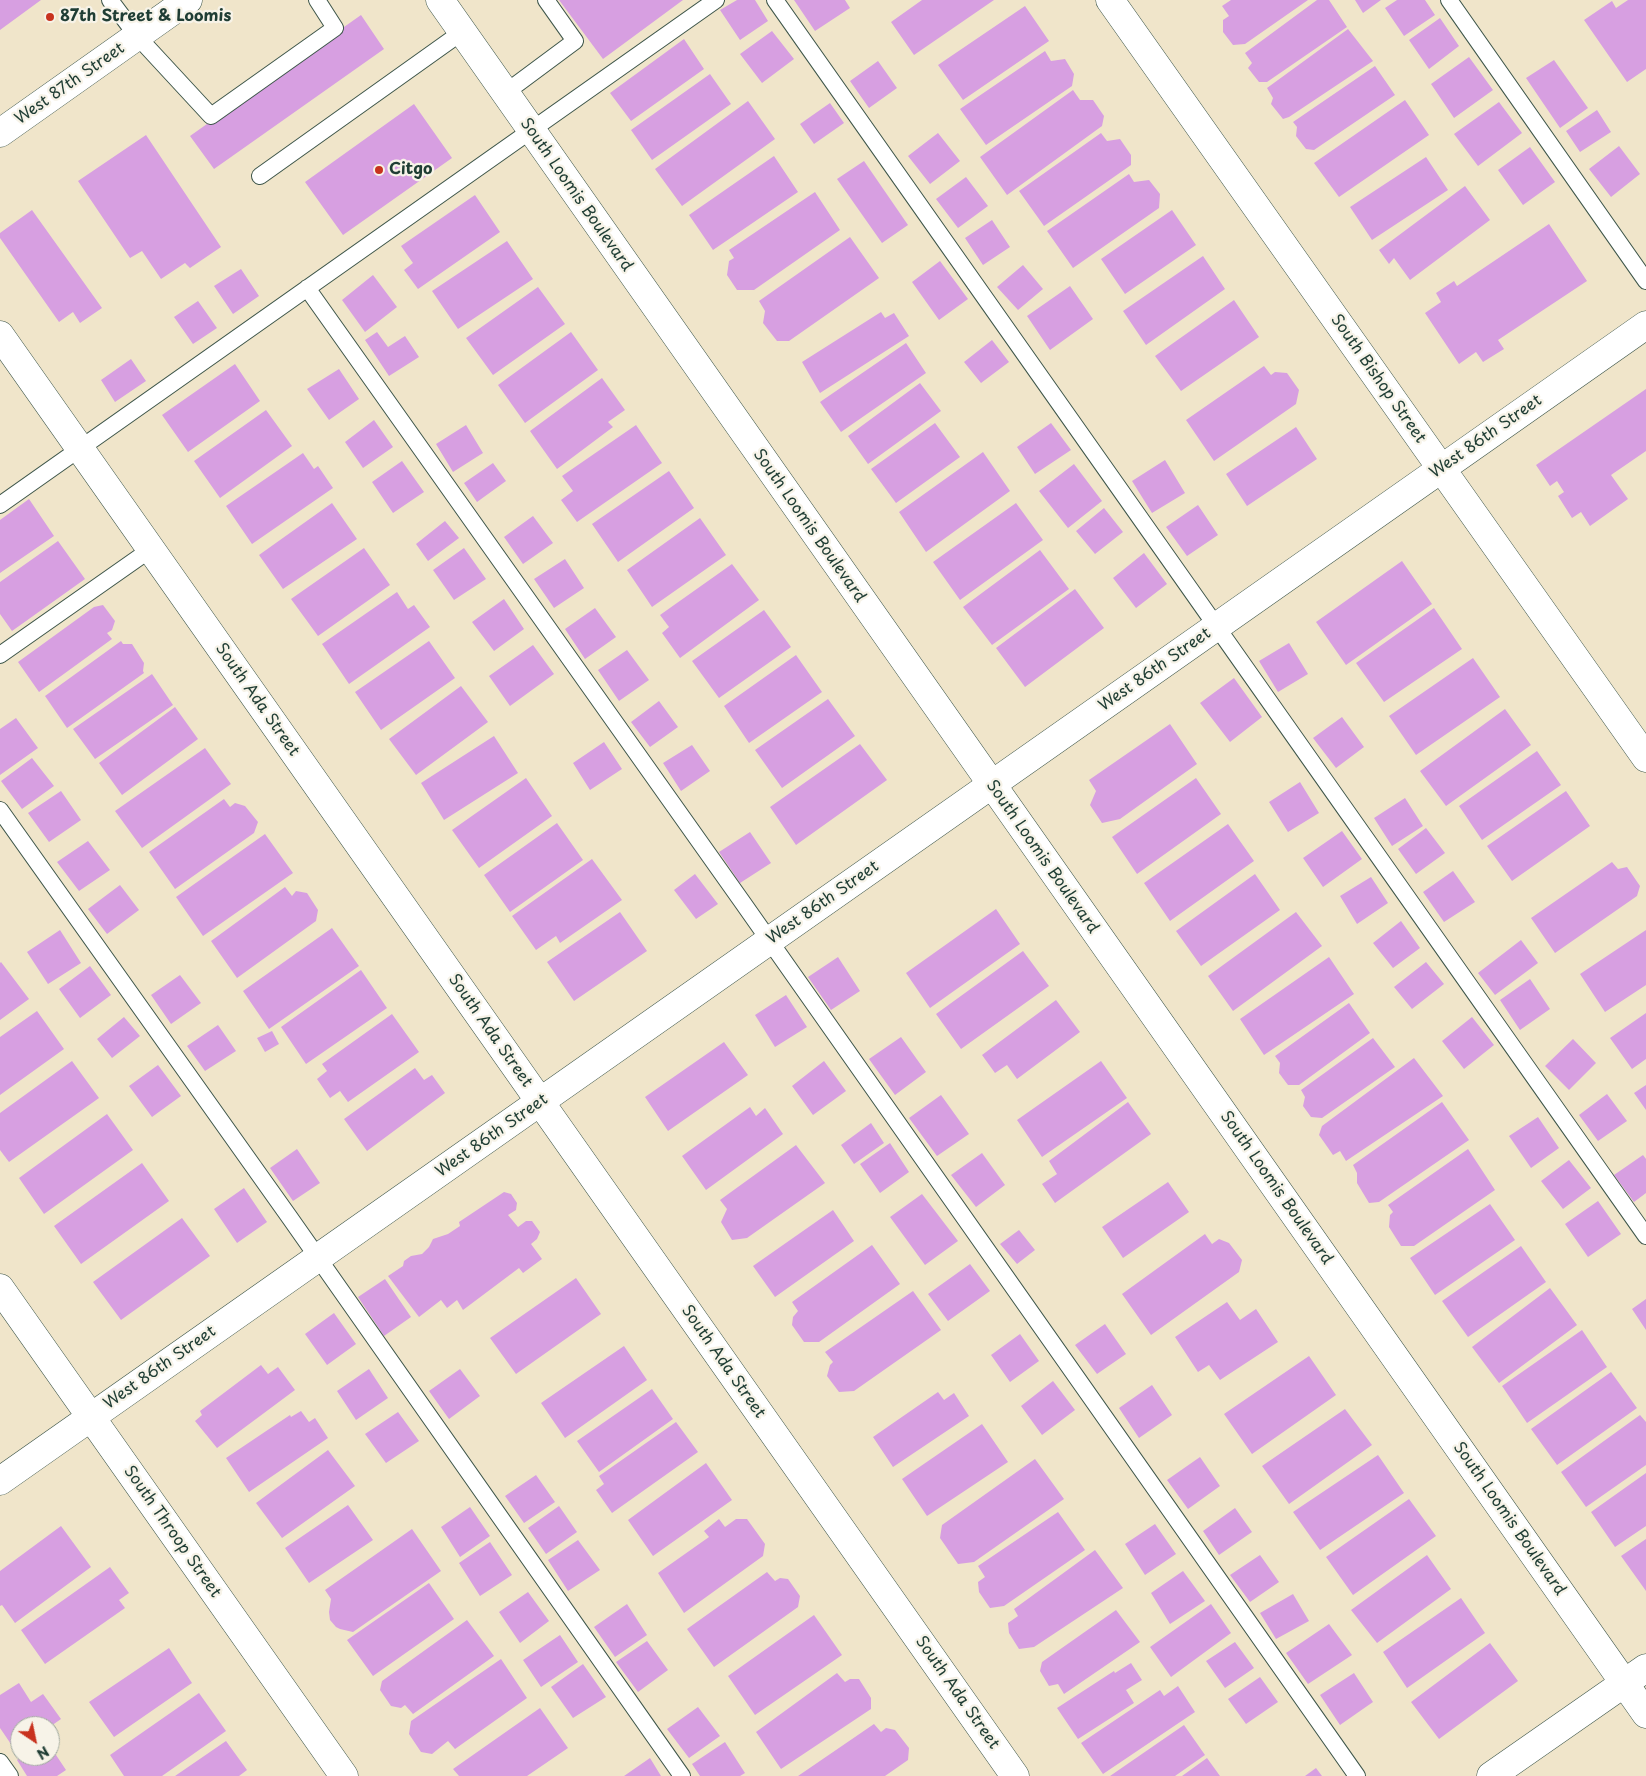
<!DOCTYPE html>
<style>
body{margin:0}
#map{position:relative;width:1646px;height:1776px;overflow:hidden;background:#f0e5ca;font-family:"Playpen Sans",sans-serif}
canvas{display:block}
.north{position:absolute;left:10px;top:1716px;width:50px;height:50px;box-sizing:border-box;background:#f7f3e8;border:1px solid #a1aaa0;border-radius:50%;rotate:146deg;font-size:14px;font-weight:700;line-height:20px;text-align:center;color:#1f3d34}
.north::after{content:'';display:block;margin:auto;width:18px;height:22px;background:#c8321e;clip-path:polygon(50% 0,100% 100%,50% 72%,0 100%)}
</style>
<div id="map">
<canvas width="1646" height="1776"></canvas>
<div class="north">N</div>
</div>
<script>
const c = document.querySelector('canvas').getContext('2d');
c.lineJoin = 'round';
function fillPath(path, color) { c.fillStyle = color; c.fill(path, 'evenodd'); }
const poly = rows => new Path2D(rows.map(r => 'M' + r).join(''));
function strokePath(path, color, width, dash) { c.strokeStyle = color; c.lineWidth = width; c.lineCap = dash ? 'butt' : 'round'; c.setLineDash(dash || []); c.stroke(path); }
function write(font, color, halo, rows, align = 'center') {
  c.font = font + ' "Playpen Sans",sans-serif'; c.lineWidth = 4.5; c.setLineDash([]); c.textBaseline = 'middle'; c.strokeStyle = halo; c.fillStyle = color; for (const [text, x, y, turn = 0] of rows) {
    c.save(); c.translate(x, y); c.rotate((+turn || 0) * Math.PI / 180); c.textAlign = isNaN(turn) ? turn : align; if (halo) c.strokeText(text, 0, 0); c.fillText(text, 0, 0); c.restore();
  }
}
fillPath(poly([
 [0,0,41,0,0,30],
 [559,0,683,0,603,59],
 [737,0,755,0,768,21,740,40,720,10],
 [794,0,845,0,850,8,815,31],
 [922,0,994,0,914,55,891,22],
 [1231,0,1308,0,1245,44,1233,45,1223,32,1223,20,1229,16,1222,6],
 [1317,0,1329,0,1347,27,1267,82,1259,82,1248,68,1252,63,1245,53],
 [1355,0,1381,0,1363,13],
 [1397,0,1425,0,1435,15,1404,36,1385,8],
 [1628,0,1646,0,1646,69,1627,82,1584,20,1612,1,1616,8],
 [1025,6,1049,41,963,100,938,65],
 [361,15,384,49,214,169,190,136],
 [1440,18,1459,46,1429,69,1409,40],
 [1348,29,1373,61,1289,117,1283,119,1271,104,1273,98,1267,88],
 [772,31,794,59,762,83,740,54],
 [684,39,704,69,631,121,610,93],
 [1045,51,1051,61,1065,59,1074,74,1072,86,986,145,960,109],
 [1469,57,1493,90,1454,118,1431,84],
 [1554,60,1588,108,1560,128,1526,78],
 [878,61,897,88,869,108,850,81],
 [1375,66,1395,95,1314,150,1306,149,1296,136,1297,127,1293,122],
 [710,74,731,104,652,160,631,130],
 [1073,90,1080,100,1093,100,1104,116,1102,126,1007,195,980,157],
 [1405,100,1429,135,1339,197,1314,163],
 [748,101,775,139,682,206,655,169],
 [1499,102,1522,133,1478,166,1454,134],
 [830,103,844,123,814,144,800,124],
 [414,104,452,158,343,235,305,182],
 [1597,110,1611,132,1580,152,1566,131],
 [938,133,960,161,930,184,908,156],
 [1101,133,1107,141,1120,139,1131,155,1131,165,1044,226,1019,191],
 [146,135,221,247,190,268,185,263,161,279,142,251,130,258,78,181],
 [1619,146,1640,174,1611,197,1589,169],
 [1530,147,1555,182,1523,205,1498,170],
 [774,156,798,192,713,250,689,215],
 [1426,157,1448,190,1372,240,1350,207],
 [864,161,908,225,882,243,837,179],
 [1129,174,1134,182,1149,180,1160,194,1159,208,1073,268,1047,231],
 [966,177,988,206,958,228,936,199],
 [1465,186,1490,220,1410,280,1394,258,1389,264,1379,250],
 [815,192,840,230,754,290,737,290,727,275,729,261,734,258,729,250],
 [475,195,500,232,418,289,404,270,413,263,401,246],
 [32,210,102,308,80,323,73,312,59,322,0,238,0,233],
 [1172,210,1196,245,1125,294,1101,259],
 [992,220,1010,247,983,265,965,238],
 [1549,224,1587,281,1498,340,1504,349,1483,362,1476,352,1459,364,1425,313,1441,302,1436,293,1454,281,1457,286],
 [850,237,879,278,789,341,777,341,763,323,765,311,759,301],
 [507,241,533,279,458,329,432,291],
 [1203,256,1225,289,1146,345,1123,311],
 [940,261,968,299,939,320,912,282],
 [1023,265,1043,289,1018,310,997,287],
 [241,269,259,296,233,314,214,286],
 [373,275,397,307,365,332,342,300],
 [1070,286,1093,319,1050,350,1027,316],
 [538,287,565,324,493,375,466,338],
 [1234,300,1259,337,1181,391,1155,356],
 [198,301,217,328,193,344,174,317],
 [881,312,885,318,894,313,909,336,820,393,802,362],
 [377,332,388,347,405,336,419,357,389,376,365,340],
 [571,332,598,370,525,423,498,385],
 [992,340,1009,362,981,383,964,362],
 [906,343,926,373,841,432,820,402],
 [131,359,146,381,115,402,101,380],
 [235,364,260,401,188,452,162,415],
 [1264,366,1271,375,1275,372,1287,373,1299,390,1296,404,1214,461,1186,420],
 [339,369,359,399,329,420,307,389],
 [602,378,625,410,608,422,613,427,557,469,530,431],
 [920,383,941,411,868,464,848,436],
 [1646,389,1646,451,1611,475,1628,499,1590,526,1581,512,1572,518,1558,496,1564,492,1557,481,1550,486,1536,465],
 [266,410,292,446,220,498,194,461],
 [374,420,393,447,363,468,345,442],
 [935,423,960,457,896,503,871,469],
 [1051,423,1071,450,1035,474,1017,447],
 [466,425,483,453,453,472,436,444],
 [636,425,662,463,577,522,561,500,573,491,562,476],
 [1296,427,1317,459,1247,506,1226,474],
 [983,452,1010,491,926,552,899,512],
 [303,453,314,469,318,466,333,488,252,544,226,506],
 [1165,460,1185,493,1152,513,1132,481],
 [402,461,424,492,393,513,372,482],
 [493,463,506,481,477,502,464,483],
 [1074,464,1102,501,1068,528,1039,491],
 [669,471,694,508,618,562,592,524],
 [29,499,54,536,0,573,0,520],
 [332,503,357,539,283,589,259,555],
 [1016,503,1043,540,960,600,933,562],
 [1198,505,1218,535,1187,556,1166,527],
 [1104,508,1123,532,1095,554,1076,531],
 [533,516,553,543,523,564,504,537],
 [700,518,726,555,652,607,627,570],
 [445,521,459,538,428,561,416,544],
 [58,541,85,579,12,631,0,614,0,582],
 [364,548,390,585,318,636,291,599],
 [464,548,486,579,454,600,433,570],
 [1040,550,1069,589,992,645,963,607],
 [1144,553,1167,584,1136,608,1113,578],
 [565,559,584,588,554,608,534,579],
 [1402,561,1432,604,1346,665,1316,622],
 [732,564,759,600,680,658,662,633,669,627,660,615],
 [1075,589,1104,628,1025,687,996,648],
 [397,592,408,609,414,605,430,627,349,684,322,644],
 [504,599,524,629,494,651,472,622],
 [103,605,115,621,112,630,107,633,112,639,39,692,18,662,94,607],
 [595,608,616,637,585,659,565,629],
 [1434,608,1462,649,1384,702,1356,663],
 [764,610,791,647,719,698,692,661],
 [121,641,123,644,132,644,144,663,143,671,144,673,67,728,45,696],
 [429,641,455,678,381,730,355,692],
 [1289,643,1308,674,1278,692,1259,661],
 [533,645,554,674,510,706,489,676],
 [627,650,649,680,619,701,598,670],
 [796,655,822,692,749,743,724,706],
 [1473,658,1500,697,1416,755,1389,716],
 [152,674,173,705,95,759,73,729],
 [1234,678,1262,717,1230,742,1200,703],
 [461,686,488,722,416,775,389,739],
 [828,699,855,736,782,788,755,750],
 [659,701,678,727,650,747,631,722],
 [175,707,198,739,122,795,99,763],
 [1505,709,1531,745,1446,806,1420,771],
 [1342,717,1364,747,1336,768,1313,738],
 [16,718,38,748,0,775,0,729],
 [1170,724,1197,764,1120,819,1102,823,1090,805,1096,791,1089,780],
 [494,736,518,773,444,820,421,783],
 [604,742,622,769,590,790,573,763],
 [860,744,887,780,796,845,770,807],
 [692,745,710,771,681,791,663,763],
 [205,748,231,784,142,848,115,811],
 [1537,751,1561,785,1482,840,1459,806],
 [32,758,54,786,22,809,1,781],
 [526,778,552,816,479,868,452,830],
 [1196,778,1221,814,1137,874,1112,837],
 [1300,782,1319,813,1288,832,1269,802],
 [61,791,81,820,49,842,28,813],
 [1566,791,1590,826,1512,881,1487,846],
 [1405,798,1423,826,1392,846,1374,818],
 [224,799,230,807,235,803,245,806,258,822,254,833,175,889,149,852],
 [557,823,583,860,510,912,484,875],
 [1228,824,1254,861,1170,921,1144,883],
 [1426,828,1445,853,1416,874,1398,849],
 [1342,831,1362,859,1323,887,1303,858],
 [750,832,771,863,740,883,719,852],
 [265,834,293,873,203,936,176,897],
 [88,841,110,870,79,891,57,862],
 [592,859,622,900,560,943,556,936,536,950,512,916],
 [1612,862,1618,869,1627,867,1640,886,1637,896,1555,953,1531,918],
 [1453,871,1475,902,1444,922,1423,892],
 [695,874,718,904,696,919,674,890],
 [1255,874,1280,910,1201,966,1176,931],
 [1371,877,1388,903,1357,924,1340,896],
 [120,885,139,910,107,934,88,909],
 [285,887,292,896,296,891,307,893,318,910,316,921,237,978,211,941],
 [996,909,1020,944,930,1008,906,973],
 [620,912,647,951,574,1001,547,962],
 [1296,912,1322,946,1233,1011,1208,976],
 [1401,921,1420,948,1393,968,1373,943],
 [332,928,359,966,269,1029,243,991],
 [60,930,81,963,48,984,27,952],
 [1646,930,1646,985,1605,1012,1580,974],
 [1521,940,1538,963,1495,995,1478,973],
 [1023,951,1049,986,961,1049,936,1014],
 [838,957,860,991,831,1010,808,977],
 [1329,957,1354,994,1264,1055,1240,1019],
 [1,962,29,999,0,1020,0,963],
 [1426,962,1444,984,1412,1009,1394,987],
 [90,966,111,995,80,1018,59,989],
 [361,970,387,1008,306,1064,281,1027],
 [180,975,201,1003,171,1024,151,995],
 [1530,979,1550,1009,1520,1030,1500,1000],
 [786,995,807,1027,775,1047,755,1015],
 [1056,1000,1080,1032,1017,1079,1007,1065,995,1073,982,1055],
 [1349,1003,1370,1033,1299,1085,1288,1085,1279,1073,1280,1063,1275,1056],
 [37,1011,64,1049,0,1095,0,1037],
 [1646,1013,1646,1059,1632,1069,1610,1038],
 [392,1014,419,1052,348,1102,340,1091,330,1098,317,1079,327,1071,322,1064],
 [124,1017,140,1036,112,1058,97,1039],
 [1472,1017,1494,1045,1464,1069,1442,1041],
 [218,1025,236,1051,205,1071,187,1046],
 [272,1031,279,1044,265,1052,257,1038],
 [901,1037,926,1072,895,1095,869,1059],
 [1373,1038,1395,1067,1322,1118,1311,1117,1303,1106,1305,1097,1301,1090],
 [1573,1039,1596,1063,1569,1090,1545,1066],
 [724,1042,748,1075,668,1131,645,1097],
 [1414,1058,1443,1096,1346,1161,1340,1151,1333,1155,1319,1135,1322,1126],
 [72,1061,99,1098,9,1162,0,1150,0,1113],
 [824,1061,846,1091,813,1115,792,1086],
 [1101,1061,1127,1098,1042,1157,1017,1120],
 [158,1065,181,1096,152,1117,129,1086],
 [415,1068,424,1080,432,1075,445,1093,367,1151,344,1119],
 [1646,1085,1646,1110,1634,1093],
 [1607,1094,1627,1121,1598,1141,1579,1115],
 [941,1095,969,1134,937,1156,909,1118],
 [1128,1102,1151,1134,1055,1203,1042,1184,1057,1174,1049,1161],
 [1442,1102,1469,1140,1379,1202,1369,1203,1357,1183,1357,1173,1353,1165],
 [750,1107,756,1116,765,1108,783,1134,706,1190,682,1156],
 [107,1114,133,1150,44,1214,19,1178],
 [1538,1117,1559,1148,1531,1168,1509,1136],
 [871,1123,884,1143,854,1164,841,1145],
 [890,1143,909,1172,880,1193,860,1164],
 [796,1145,825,1183,747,1238,732,1240,721,1222,727,1209,720,1200],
 [297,1149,320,1183,293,1201,270,1168],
 [1468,1149,1495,1190,1414,1246,1401,1246,1389,1227,1390,1215,1393,1212,1388,1205],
 [982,1153,1005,1185,976,1207,951,1175],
 [1643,1155,1646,1159,1646,1193,1634,1202,1614,1175],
 [1569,1160,1591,1188,1563,1209,1541,1181],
 [142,1163,169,1201,81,1264,54,1226],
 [1168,1182,1189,1212,1123,1258,1102,1227],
 [244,1188,267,1222,237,1243,214,1209],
 [504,1192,511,1194,517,1203,516,1210,508,1215,518,1227,526,1221,532,1221,540,1232,537,1239,531,1244,542,1259,523,1273,519,1268,463,1310,457,1300,447,1308,441,1300,419,1317,388,1276,403,1266,404,1261,411,1256,422,1254,429,1247,433,1239,448,1234,460,1226,459,1222],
 [922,1194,958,1241,925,1265,890,1217],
 [1598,1201,1621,1234,1588,1257,1565,1224],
 [1490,1204,1515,1240,1435,1295,1410,1258],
 [833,1210,854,1241,775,1297,753,1266],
 [182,1218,210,1256,121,1320,93,1282],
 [1019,1230,1035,1250,1017,1264,1000,1244],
 [1205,1234,1212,1244,1219,1239,1229,1243,1242,1260,1239,1272,1151,1335,1122,1294],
 [872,1245,900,1284,819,1342,804,1342,792,1325,793,1317,798,1311,792,1302],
 [1521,1246,1546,1282,1468,1337,1442,1301],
 [970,1264,990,1291,948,1321,928,1294],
 [576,1278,601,1314,516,1374,490,1338],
 [385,1279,411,1317,384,1336,358,1297],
 [1550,1288,1577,1325,1499,1383,1472,1347],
 [913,1291,941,1330,854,1391,839,1392,827,1376,830,1365,833,1362,825,1352],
 [1646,1299,1646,1330,1632,1309],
 [1227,1302,1240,1320,1256,1309,1278,1342,1220,1380,1209,1365,1198,1372,1175,1337],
 [334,1313,356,1344,327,1365,305,1334],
 [1105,1324,1126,1354,1097,1374,1075,1345],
 [1582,1330,1607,1367,1527,1423,1502,1386],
 [1020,1334,1039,1361,1010,1382,991,1355],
 [624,1346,647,1380,565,1438,541,1403],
 [1309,1356,1336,1395,1252,1454,1224,1414],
 [261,1365,268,1374,278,1367,295,1390,217,1448,195,1421,202,1415,200,1411],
 [369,1369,388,1398,356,1420,337,1391],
 [460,1369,480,1396,449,1419,429,1391],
 [1611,1372,1637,1408,1557,1465,1531,1429],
 [1053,1381,1075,1410,1042,1435,1021,1406],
 [1152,1385,1172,1415,1139,1438,1119,1408],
 [652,1389,673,1419,599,1472,577,1441],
 [938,1392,944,1400,954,1393,969,1416,893,1467,873,1437],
 [1345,1409,1372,1445,1289,1504,1262,1466],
 [301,1411,309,1422,315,1418,328,1438,249,1492,226,1458,290,1415,291,1417],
 [398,1412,419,1441,386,1463,365,1434],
 [1640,1415,1646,1422,1646,1465,1586,1507,1561,1472],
 [676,1422,698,1452,612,1513,596,1490,604,1484,599,1476],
 [982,1424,1008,1462,927,1516,902,1479],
 [328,1450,355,1486,282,1538,256,1503],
 [1378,1455,1404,1493,1320,1550,1293,1512],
 [1200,1457,1220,1486,1188,1509,1167,1480],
 [1035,1459,1064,1499,974,1562,958,1564,940,1538,942,1525],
 [706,1463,732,1500,653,1556,628,1520],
 [1646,1473,1646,1526,1615,1547,1591,1512],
 [536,1475,555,1502,524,1523,505,1496],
 [1409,1499,1436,1536,1353,1595,1326,1557],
 [348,1505,373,1540,309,1583,285,1548],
 [559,1506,577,1532,546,1554,528,1528],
 [470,1507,490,1536,460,1557,441,1527],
 [1235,1508,1252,1532,1219,1555,1203,1531],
 [1058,1512,1085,1550,1004,1606,990,1608,979,1592,978,1582,985,1577,978,1566],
 [719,1519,725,1527,736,1519,747,1519,765,1544,763,1556,684,1613,658,1573,709,1537,704,1531],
 [1155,1524,1176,1554,1145,1575,1125,1544],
 [61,1526,91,1567,15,1623,2,1605,0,1606,0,1571],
 [412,1529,441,1571,353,1632,340,1629,336,1627,330,1620,329,1612,331,1599,325,1590],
 [1646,1539,1646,1591,1621,1556],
 [578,1540,600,1570,568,1591,548,1560],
 [490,1542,512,1575,480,1596,459,1563],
 [1095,1550,1123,1588,1034,1647,1019,1649,1009,1633,1008,1623,1018,1616,1014,1609],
 [1260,1555,1279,1582,1250,1602,1230,1575],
 [1427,1555,1451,1589,1377,1643,1351,1610],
 [110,1567,129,1593,119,1600,125,1608,45,1664,21,1630],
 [1183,1571,1205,1601,1170,1624,1151,1593],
 [767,1572,775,1581,780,1578,788,1579,800,1596,798,1607,714,1667,687,1629],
 [429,1583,454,1619,373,1676,347,1640],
 [528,1592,549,1621,520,1643,499,1612],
 [1293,1594,1309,1621,1276,1639,1260,1613],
 [1461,1598,1485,1633,1407,1688,1383,1652],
 [627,1604,647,1635,615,1657,594,1627],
 [1211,1604,1231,1633,1171,1677,1150,1647],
 [1116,1610,1140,1642,1064,1694,1058,1684,1049,1686,1040,1671,1042,1662],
 [814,1615,842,1655,755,1715,728,1676],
 [467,1620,494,1656,413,1714,405,1705,401,1708,391,1706,380,1690,382,1681],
 [1329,1624,1352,1655,1308,1684,1286,1653],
 [560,1635,578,1662,541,1687,523,1660],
 [647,1641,668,1670,638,1692,616,1662],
 [1235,1642,1254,1668,1225,1688,1206,1661],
 [1490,1643,1518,1681,1439,1739,1411,1702],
 [169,1648,192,1683,114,1737,89,1702],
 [501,1659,527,1698,455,1749,448,1741,432,1754,421,1752,409,1734,411,1721],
 [1131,1663,1142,1680,1126,1690,1134,1703,1078,1739,1057,1708,1114,1671,1115,1673],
 [583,1664,606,1697,573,1718,551,1687],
 [837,1673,845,1682,850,1679,859,1679,871,1698,871,1709,781,1769,756,1732],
 [1354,1673,1373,1702,1340,1725,1320,1695],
 [1260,1677,1278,1702,1246,1724,1228,1699],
 [19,1683,31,1702,43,1694,61,1719,51,1726,20,1726,20,1747,15,1750,0,1728,0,1695],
 [1178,1686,1195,1712,1103,1774,1081,1743,1160,1690,1164,1696],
 [199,1693,226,1731,162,1776,124,1776,110,1755],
 [698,1707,720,1736,689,1758,667,1729],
 [540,1708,568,1748,527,1776,459,1776,453,1769],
 [874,1724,881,1732,886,1728,895,1730,909,1748,908,1760,885,1776,798,1776],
 [1184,1725,1205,1755,1175,1776,1110,1776],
 [226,1741,247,1770,239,1776,175,1776],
 [725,1742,745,1773,740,1776,700,1776,692,1764],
 [50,1746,66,1770,57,1776,27,1776,17,1760,23,1756,50,1756],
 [650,1758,661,1776,624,1776],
 [1207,1758,1220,1776,1182,1776],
 [1316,1768,1322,1776,1305,1776]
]), '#d79fe1');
const lane = poly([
 [110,0,137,36,211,116,335,28,317,0],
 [775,0,1646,1236],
 [1449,0,1646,281],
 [505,93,575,41,546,0],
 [260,176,462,32],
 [307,288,743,903,1357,1776],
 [0,505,716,0],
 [0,655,151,549],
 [0,810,290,1218,682,1776],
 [0,1762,10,1776]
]);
const street = poly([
 [1110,0,1646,758],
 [0,335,1015,1776],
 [0,1288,344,1776],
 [0,1481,1646,325],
 [1491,1776,1646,1668]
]);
const secondary = poly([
 [440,0,1646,1714],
 [0,133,188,0]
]);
strokePath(lane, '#3e564a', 18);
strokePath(street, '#3e564a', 29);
strokePath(secondary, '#3e564a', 29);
strokePath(lane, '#fff', 16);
strokePath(street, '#fff', 28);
strokePath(secondary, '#fff', 28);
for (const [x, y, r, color] of [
 [50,17,5,"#c8321e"],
 [379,170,5,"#c8321e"]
]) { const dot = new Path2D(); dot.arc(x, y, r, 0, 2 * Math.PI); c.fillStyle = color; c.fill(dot); strokePath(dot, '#f7f3e8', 2); }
write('bold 16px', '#1f3d34', '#f7f3e8', [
 ["87th Street & Loomis",60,17],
 ["Citgo",389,170]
], 'left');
write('16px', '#1f3d34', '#f7f3e8', [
 ["West 87th Street",70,84,-35],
 ["South Loomis Boulevard",576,195,55],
 ["South Bishop Street",1378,379,55],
 ["West 86th Street",1486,437,-35],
 ["South Loomis Boulevard",809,526,55],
 ["West 86th Street",1155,670,-35],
 ["South Ada Street",257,700,55],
 ["South Loomis Boulevard",1042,857,55],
 ["West 86th Street",823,903,-35],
 ["South Ada Street",490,1031,55],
 ["West 86th Street",492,1136,-35],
 ["South Loomis Boulevard",1276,1188,55],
 ["South Ada Street",723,1362,55],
 ["West 86th Street",160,1368,-35],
 ["South Loomis Boulevard",1509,1519,55],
 ["South Throop Street",172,1532,55],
 ["South Ada Street",957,1693,55]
]);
</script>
